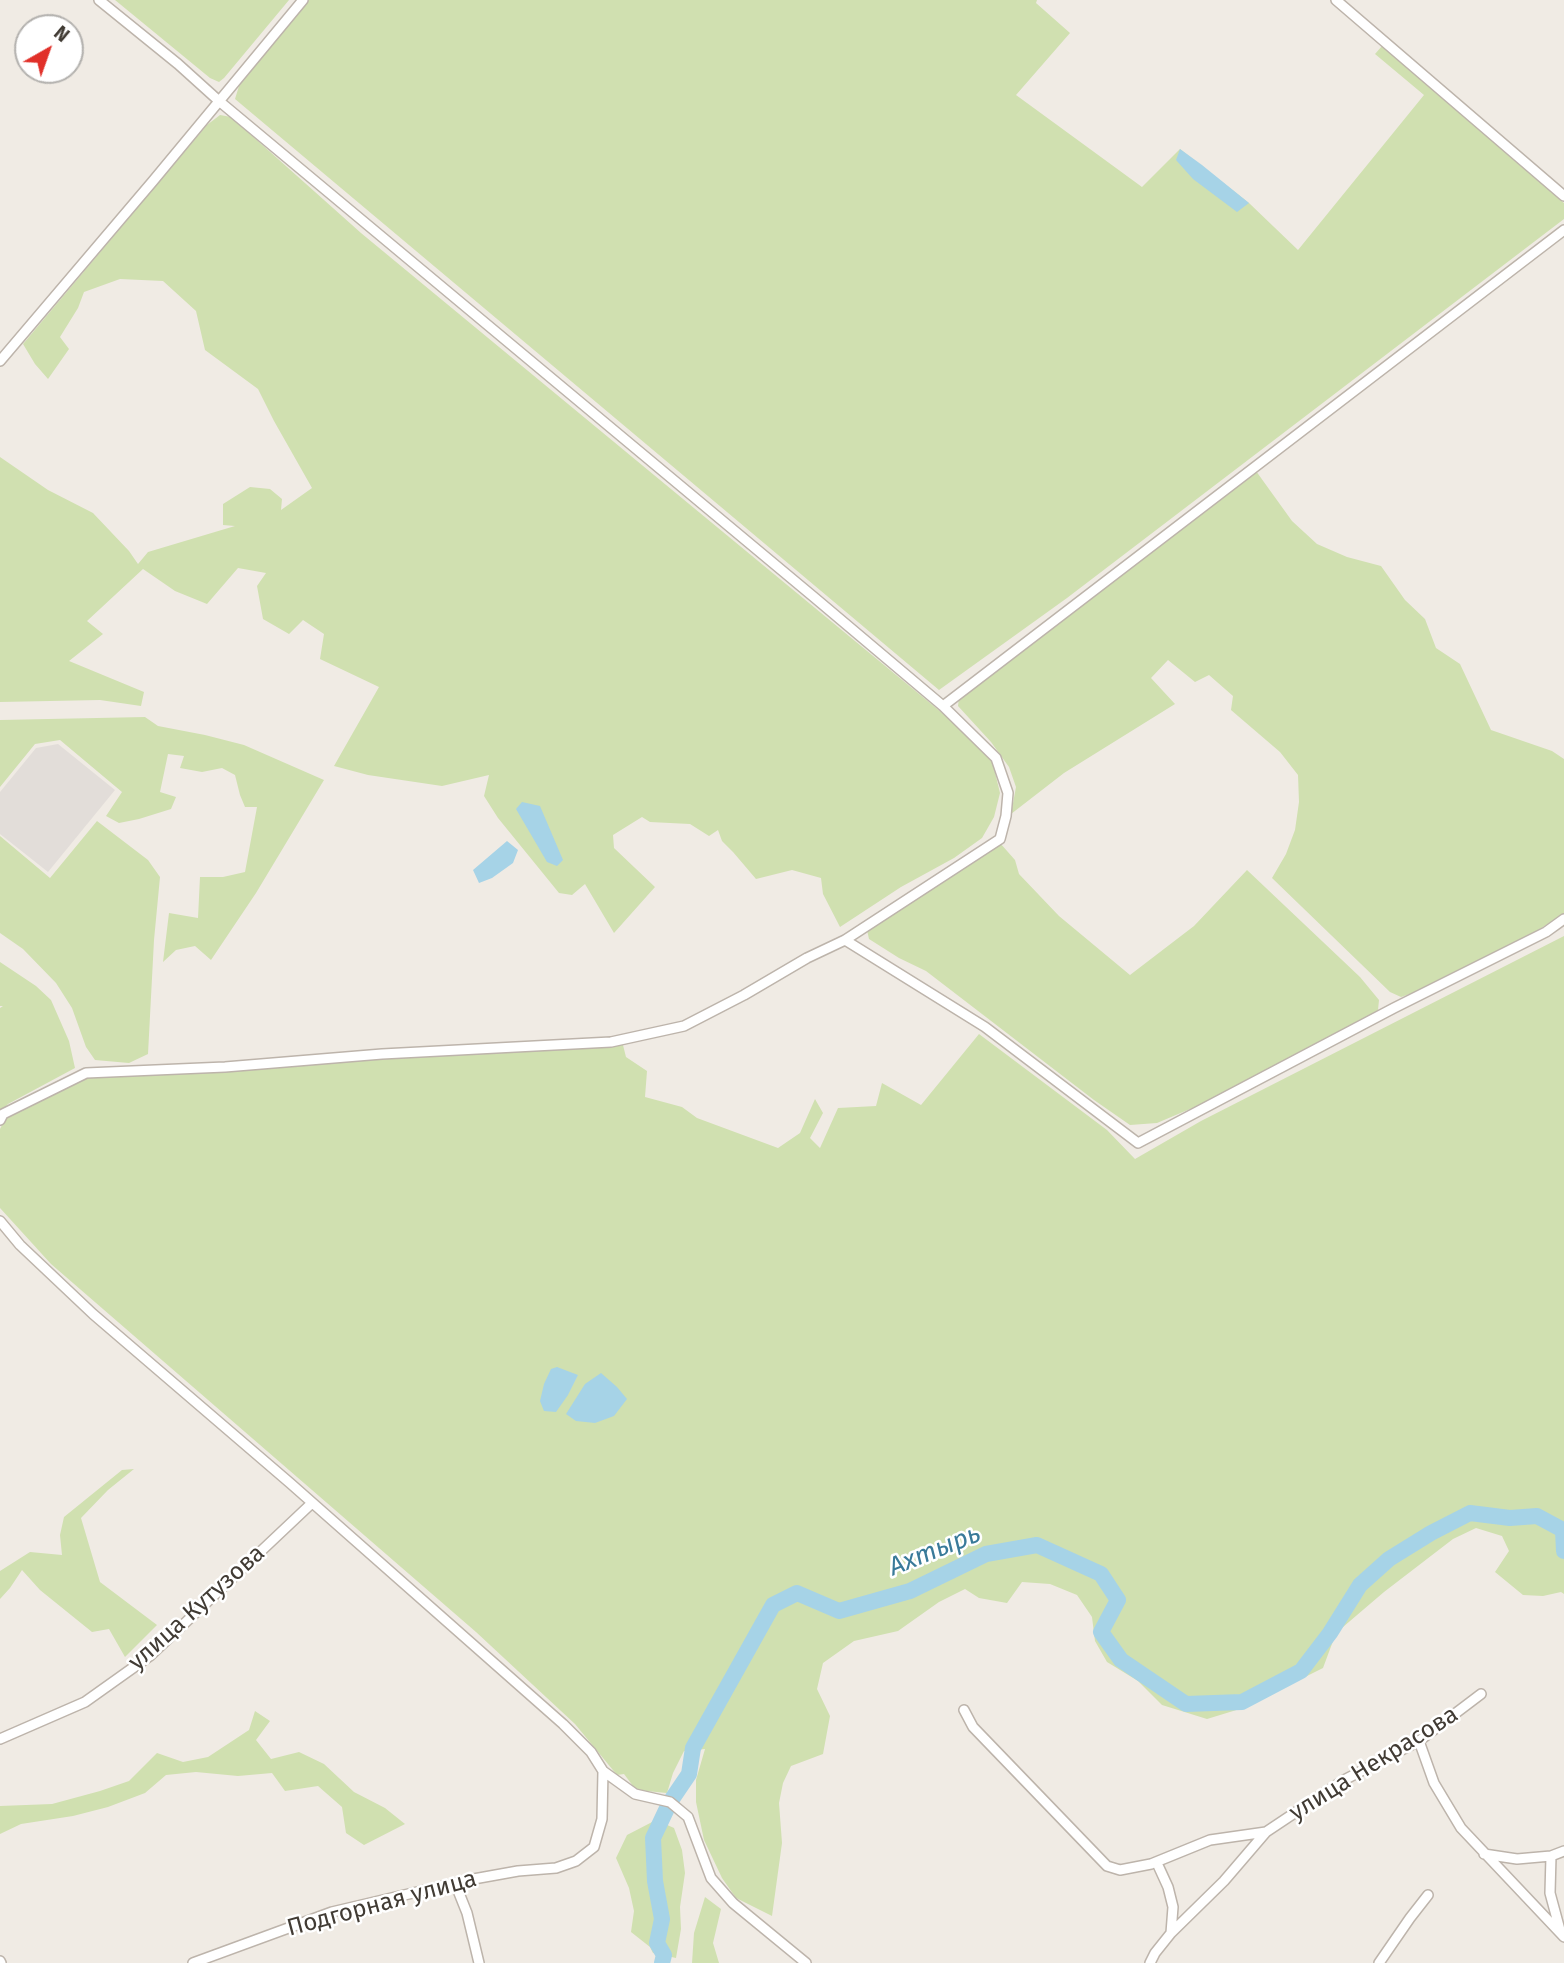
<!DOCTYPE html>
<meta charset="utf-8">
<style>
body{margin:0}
#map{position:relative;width:1564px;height:1963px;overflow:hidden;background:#f0ebe4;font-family:"Fira Sans",sans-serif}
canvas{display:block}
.north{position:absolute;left:14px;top:14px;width:70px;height:70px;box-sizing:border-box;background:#fff;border:2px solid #b3b1ae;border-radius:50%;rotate:40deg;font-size:19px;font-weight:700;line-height:28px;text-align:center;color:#413b34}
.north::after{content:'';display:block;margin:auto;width:24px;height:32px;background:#e13029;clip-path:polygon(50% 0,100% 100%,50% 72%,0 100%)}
</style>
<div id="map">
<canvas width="1564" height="1963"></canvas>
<div class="north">N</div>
</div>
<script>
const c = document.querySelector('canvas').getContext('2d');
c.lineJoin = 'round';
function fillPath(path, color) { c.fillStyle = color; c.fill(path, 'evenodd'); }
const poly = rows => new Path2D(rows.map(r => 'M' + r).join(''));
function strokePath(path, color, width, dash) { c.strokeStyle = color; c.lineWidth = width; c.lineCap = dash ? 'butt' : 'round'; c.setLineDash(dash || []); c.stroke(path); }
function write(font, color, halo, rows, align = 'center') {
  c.font = font + ' "Fira Sans",sans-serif'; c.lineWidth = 5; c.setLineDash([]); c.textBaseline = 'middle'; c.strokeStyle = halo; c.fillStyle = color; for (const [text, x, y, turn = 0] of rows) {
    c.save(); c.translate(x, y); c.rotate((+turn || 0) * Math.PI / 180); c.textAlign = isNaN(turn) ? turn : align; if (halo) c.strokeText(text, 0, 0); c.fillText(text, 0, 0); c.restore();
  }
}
fillPath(poly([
 [58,744,115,790,48,872,0,834,0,792,36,748]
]), '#e2ddd9');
fillPath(poly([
 [115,0,289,0,224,78,219,82,210,78],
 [309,0,1037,0,1036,3,1070,33,1016,95,1142,187,1180,149,1249,203,1298,250,1424,95,1375,54,1382,46,1564,203,1564,219,1067,598,939,690,235,99,239,86],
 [220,115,231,117,361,233,970,736,992,760,1000,793,994,817,982,838,954,858,901,887,840,927,823,894,821,878,792,870,756,879,733,852,722,841,718,830,709,836,690,824,650,822,642,817,613,835,614,848,655,887,614,933,585,884,572,895,559,893,498,818,484,796,489,775,442,786,368,775,334,766,379,687,320,659,324,634,303,620,289,634,263,619,257,586,266,573,238,568,207,604,175,591,143,569,87,621,103,634,69,661,144,692,141,706,100,700,0,702,0,457,48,490,93,513,129,551,138,564,148,552,235,526,223,525,223,504,250,487,270,489,282,499,281,510,312,488,274,421,258,389,205,350,196,311,163,281,120,279,84,292,78,308,60,337,69,349,48,379,35,364,23,344,207,125],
 [1256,471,1292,521,1317,544,1347,557,1381,566,1405,600,1425,619,1436,648,1460,664,1491,730,1552,751,1564,759,1564,914,1538,930,1422,990,1401,997,1390,992,1272,878,1286,854,1295,830,1299,802,1298,775,1280,752,1231,710,1233,696,1209,675,1195,682,1168,660,1151,678,1175,704,1064,773,1011,814,1016,787,1009,767,991,742,958,706,959,698],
 [145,717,158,726,205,735,244,745,324,780,256,893,211,960,195,946,176,950,163,962,169,913,198,918,200,877,223,877,245,872,257,807,245,807,240,795,235,775,222,768,202,772,180,768,184,756,168,754,160,792,176,797,171,809,139,819,119,823,106,816,122,792,60,740,35,744,0,787,0,720],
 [97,821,148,860,160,877,154,940,148,1054,129,1063,95,1060,86,1047,72,1008,56,983,23,949,0,933,0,836,50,878],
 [1000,843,1015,860,1019,874,1059,916,1130,975,1194,926,1247,870,1360,977,1379,1000,1378,1010,1361,1024,1216,1098,1157,1123,1130,1125,1094,1100,926,971,899,958,869,939,867,930],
 [1564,936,1564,1594,1561,1592,1543,1596,1523,1595,1495,1572,1509,1551,1502,1536,1476,1528,1453,1539,1384,1592,1336,1633,1323,1668,1243,1708,1207,1719,1162,1705,1138,1681,1107,1662,1095,1641,1092,1617,1077,1595,1050,1584,1022,1582,1007,1603,979,1598,965,1589,939,1602,898,1631,854,1641,823,1663,817,1689,830,1716,823,1754,791,1766,783,1783,779,1803,782,1843,772,1916,736,1898,722,1878,704,1840,696,1802,696,1780,705,1749,684,1751,673,1773,667,1793,636,1790,624,1774,617,1775,575,1724,476,1632,51,1264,0,1208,0,1129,6,1117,86,1077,623,1045,626,1057,647,1071,645,1097,682,1107,697,1118,778,1148,800,1133,815,1099,823,1113,810,1138,820,1148,838,1108,876,1106,882,1083,921,1105,979,1034,1107,1130,1135,1159,1201,1121],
 [0,962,36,986,51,1000,69,1041,75,1068,8,1104,0,1114,0,1008,3,1006,0,1006],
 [134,1469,108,1490,81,1518,100,1582,157,1625,125,1657,109,1629,92,1632,40,1590,22,1570,10,1588,0,1599,0,1571,30,1552,62,1555,60,1535,64,1517,122,1470],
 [255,1711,270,1721,256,1740,271,1759,299,1752,324,1764,354,1792,385,1808,405,1824,364,1845,346,1833,342,1807,318,1786,285,1791,272,1773,238,1776,196,1772,166,1775,145,1793,108,1807,73,1816,21,1824,0,1834,0,1806,52,1804,100,1791,129,1781,157,1753,183,1762,208,1757,249,1730],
 [656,1820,674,1828,682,1850,685,1873,680,1907,681,1929,676,1958,653,1953,650,1947,631,1932,634,1911,629,1888,616,1858,627,1835],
 [705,1897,721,1909,713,1943,719,1963,692,1963,694,1933]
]), '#d0e0b0');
fillPath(poly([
 [1180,149,1202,165,1249,203,1237,212,1193,179,1176,160],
 [522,802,540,806,563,860,557,866,547,862,516,809],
 [507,841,518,850,513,863,492,878,479,883,473,870],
 [557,1367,578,1375,568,1395,556,1412,544,1411,540,1401,544,1384,551,1369],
 [601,1373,617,1387,627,1399,614,1416,595,1423,576,1421,566,1414,585,1384]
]), '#a6d3e7');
strokePath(poly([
 [662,1963,664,1955,657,1943,662,1919,655,1881,653,1838,670,1802,689,1774,693,1748,773,1605,797,1593,839,1611,910,1591,986,1554,1037,1545,1101,1574,1118,1600,1101,1632,1121,1660,1186,1704,1242,1702,1301,1671,1330,1633,1360,1585,1389,1559,1431,1533,1470,1513,1510,1518,1537,1516,1563,1530,1564,1551]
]), '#a6d3e7', 16);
const street = poly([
 [99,0,178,64,219,101,815,598,943,706,1564,230],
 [1336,0,1564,196],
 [0,361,153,181,303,0],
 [845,940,985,1027,1138,1143,1394,1008,1546,932,1564,919],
 [0,1120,3,1114,86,1073,225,1067,382,1054,611,1042,684,1026,744,995,807,958,845,940,1000,839,1006,816,1008,793,996,758,943,706],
 [0,1221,20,1245,93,1314,290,1483,563,1724,591,1752,603,1771,602,1819,594,1847,576,1861,556,1868,518,1871,468,1880,332,1912,193,1963],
 [964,1710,973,1727,1107,1866,1120,1870,1151,1864,1210,1840,1266,1832],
 [0,1739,85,1702,151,1655,312,1503],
 [1419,1741,1434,1783,1461,1828,1564,1937],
 [603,1771,635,1794,670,1802,688,1817,711,1878,733,1903,806,1963],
 [1484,1854,1517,1859,1551,1856,1564,1851],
 [1551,1856,1550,1893,1560,1930],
 [1157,1863,1168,1887,1173,1907,1171,1933],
 [455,1883,467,1913,479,1963],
 [0,1961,1,1963],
 [1150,1963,1155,1953,1171,1933,1224,1881,1266,1832,1344,1780,1419,1741,1481,1694],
 [1379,1963,1410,1918,1428,1895]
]);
strokePath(street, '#bdb4ab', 12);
strokePath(street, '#fff', 9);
write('24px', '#413b34', '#fff', [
 ["улица Кутузова",197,1608,-42],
 ["улица Некрасова",1374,1764,-32],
 ["Подгорная улица",382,1904,-15]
]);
write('italic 26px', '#397a99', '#fff', [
 ["Ахтырь",935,1551,-22]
]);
</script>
